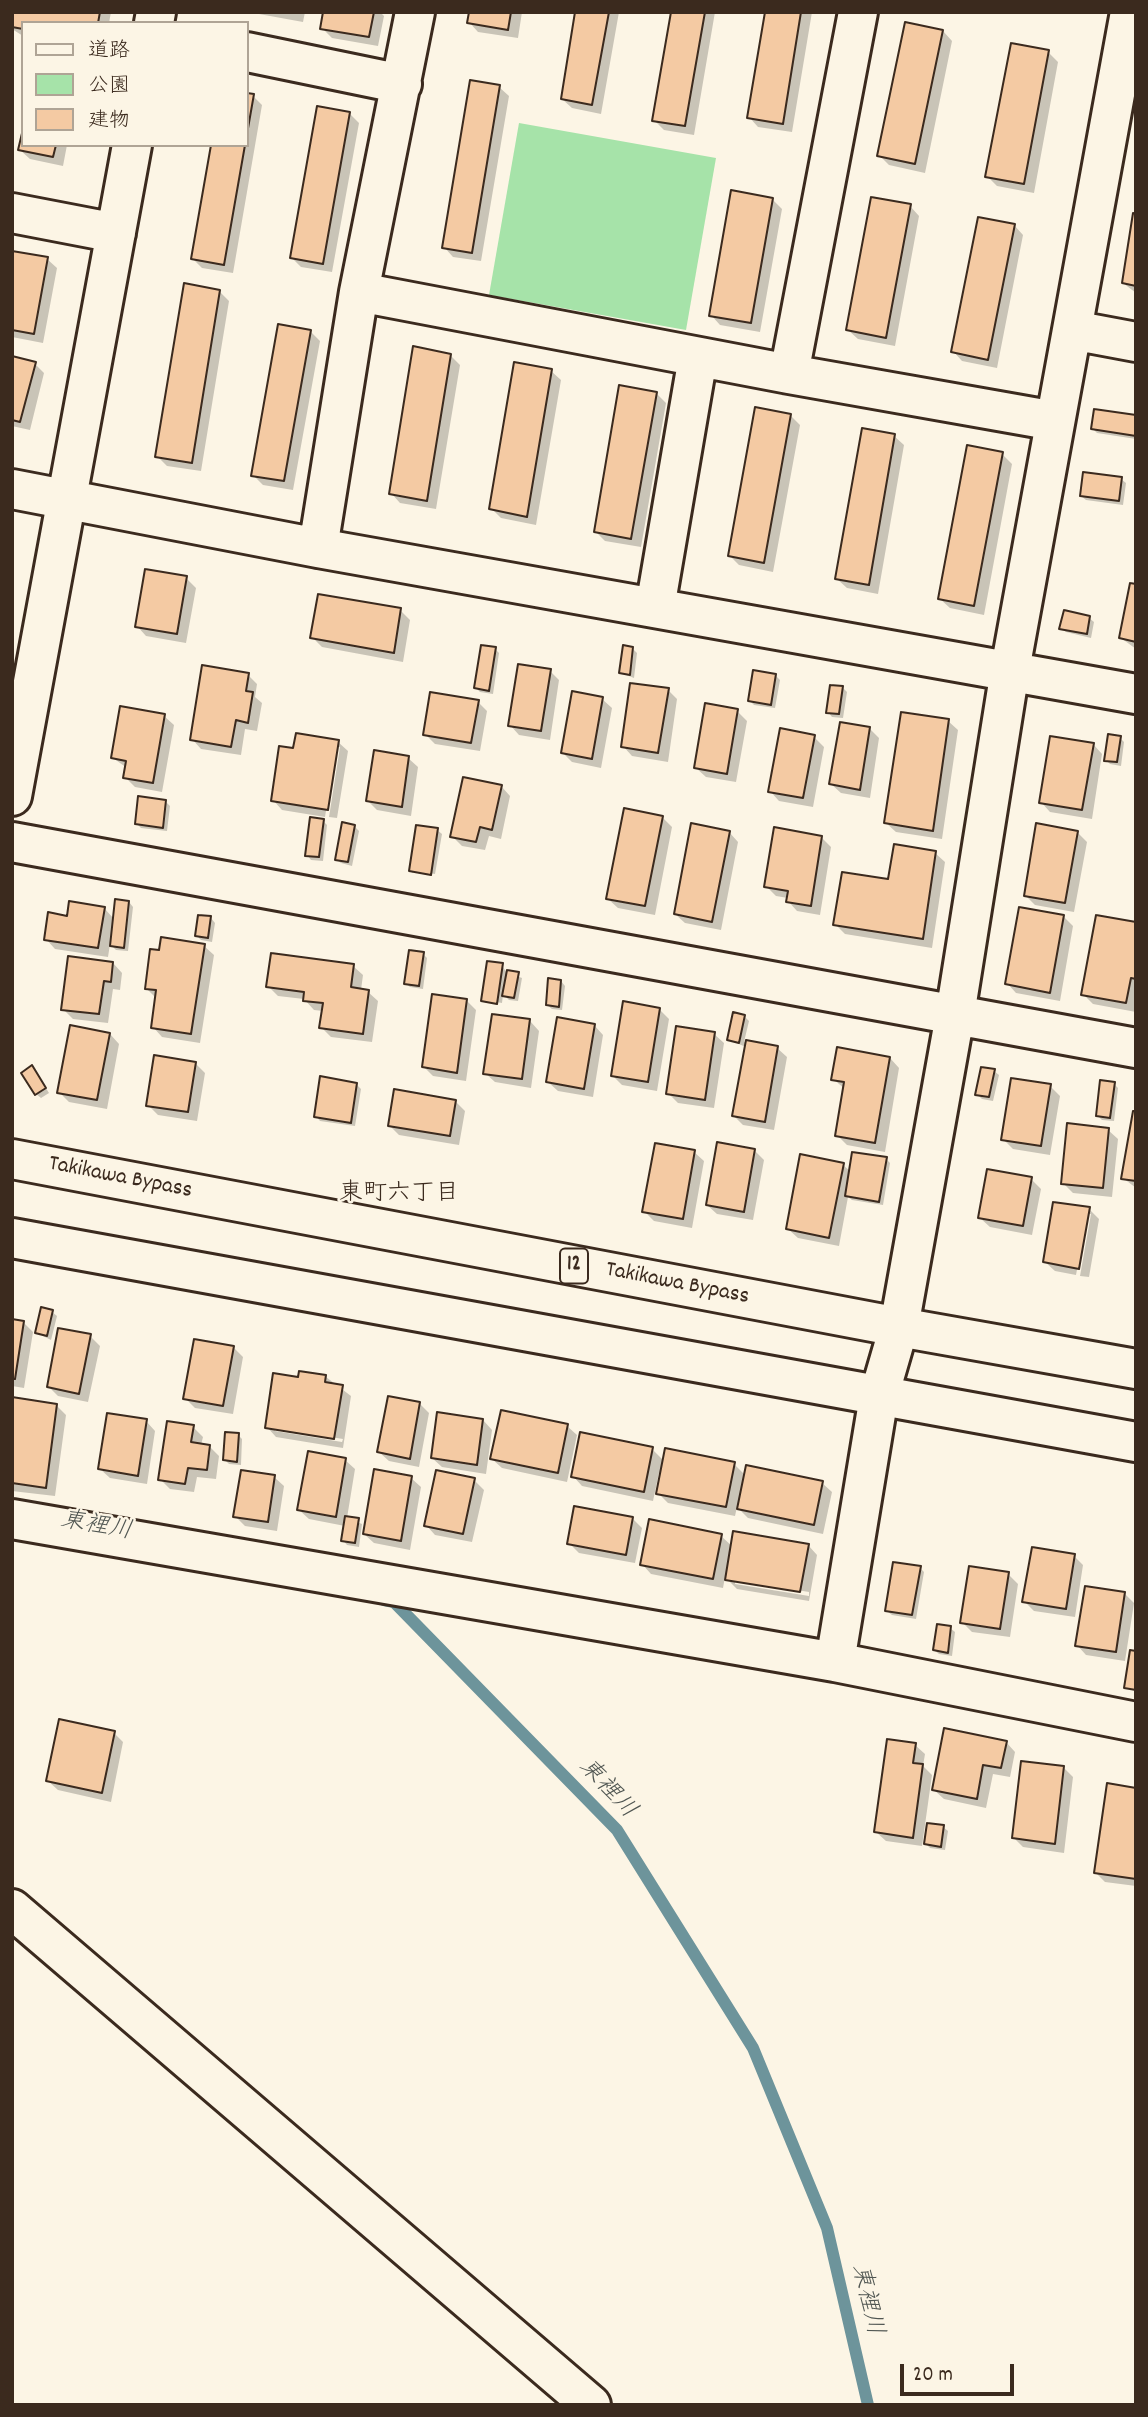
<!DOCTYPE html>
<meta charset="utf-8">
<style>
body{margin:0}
#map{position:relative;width:1148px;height:2417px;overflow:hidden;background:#fcf5e5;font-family:Dekko,"Klee One",sans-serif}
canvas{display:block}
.frame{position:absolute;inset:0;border:14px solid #3b2a1e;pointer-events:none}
.legend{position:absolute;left:21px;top:21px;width:228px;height:126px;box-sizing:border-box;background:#fcf5e5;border:2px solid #afa495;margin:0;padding:9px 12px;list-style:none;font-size:21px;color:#3b2a1e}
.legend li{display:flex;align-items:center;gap:14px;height:35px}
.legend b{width:35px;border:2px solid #afa495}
.scale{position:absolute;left:900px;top:2364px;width:114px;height:32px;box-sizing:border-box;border:4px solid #3b2a1e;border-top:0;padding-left:9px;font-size:21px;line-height:24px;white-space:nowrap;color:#3b2a1e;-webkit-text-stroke:5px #fcf5e5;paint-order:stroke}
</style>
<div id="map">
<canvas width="1148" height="2417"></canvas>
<div class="frame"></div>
<ul class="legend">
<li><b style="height:9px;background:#fcf5e5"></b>道路</li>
<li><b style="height:19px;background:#a6e3a9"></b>公園</li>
<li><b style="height:19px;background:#f4caa3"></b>建物</li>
</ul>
<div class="scale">20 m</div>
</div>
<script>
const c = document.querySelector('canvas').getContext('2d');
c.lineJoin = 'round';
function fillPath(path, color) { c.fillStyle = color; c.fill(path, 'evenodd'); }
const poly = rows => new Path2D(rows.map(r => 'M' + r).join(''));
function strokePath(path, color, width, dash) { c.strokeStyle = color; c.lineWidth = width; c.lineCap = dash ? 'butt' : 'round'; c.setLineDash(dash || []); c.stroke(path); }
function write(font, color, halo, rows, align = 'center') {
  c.font = font + ' Dekko,"Klee One",sans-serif'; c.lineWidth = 5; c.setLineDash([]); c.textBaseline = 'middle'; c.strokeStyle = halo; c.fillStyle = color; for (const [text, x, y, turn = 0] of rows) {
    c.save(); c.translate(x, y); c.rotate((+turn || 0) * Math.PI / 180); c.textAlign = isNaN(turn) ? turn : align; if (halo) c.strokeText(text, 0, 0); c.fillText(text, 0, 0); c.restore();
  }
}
fillPath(poly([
 [519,123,716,158,686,330,489,295]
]), '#a6e3a9');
fillPath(poly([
 [12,12,111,12,109,23,23,23,23,36,12,29],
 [248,12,305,12,303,22],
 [325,12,380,12,384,16,378,46,332,38,322,28],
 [470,12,522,12,518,38,478,32,469,22],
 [577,12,619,12,601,114,572,108,562,99],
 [673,12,715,12,694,135,664,130,654,120],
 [766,12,812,12,792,132,758,127,749,117],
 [943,31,952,41,925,173,889,165,879,155],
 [1048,52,1058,62,1034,193,997,186,987,176],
 [499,87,509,96,481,261,453,257,444,247],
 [247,95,253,96,262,105,233,273,202,268,192,258,212,145,247,145],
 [349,113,359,123,332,272,301,267,292,258],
 [23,145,67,145,63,166,30,159,20,150],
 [772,199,782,209,760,332,720,325,711,315],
 [910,206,919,216,895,346,858,339,848,330],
 [1136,216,1136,293,1123,283],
 [1014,225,1023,235,997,368,962,361,953,351],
 [47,259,57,268,43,343,12,337,12,260],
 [219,291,229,301,201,471,167,466,157,456],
 [310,331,320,341,293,490,263,485,253,475],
 [450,355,460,365,436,509,400,503,391,493],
 [12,357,35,364,44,373,30,430,12,426],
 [551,371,561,380,536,525,501,518,491,508],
 [656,393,666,403,641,547,605,541,596,532],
 [790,415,800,425,773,572,739,565,730,556],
 [1136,417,1136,439,1097,433,1093,429],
 [894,436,904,445,878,594,847,588,837,579],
 [1002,454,1012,464,984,615,950,608,940,599],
 [1121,479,1126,483,1123,505,1086,500,1081,496],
 [186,578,196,588,186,643,146,636,137,626],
 [1136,586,1136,649,1121,638],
 [400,610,410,620,403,662,322,647,312,637],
 [1089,618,1094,622,1091,638,1066,632,1061,628],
 [632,648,637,653,634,678,621,673],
 [495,649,499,653,493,694,480,692,476,688],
 [550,671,559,680,550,740,519,735,510,725],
 [248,675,257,684,255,697,262,703,257,731,245,729,241,755,201,749,192,739],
 [775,675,780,680,775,708,754,705,750,701],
 [843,688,847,692,843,718,832,717,828,712],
 [668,690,677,699,668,762,632,756,623,746],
 [602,699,612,708,601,768,572,762,563,753],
 [478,702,487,711,480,751,435,744,425,734],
 [737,711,747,721,736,782,706,777,696,768],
 [164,716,174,725,162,792,135,787,125,777,127,768,113,758],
 [948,721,958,730,942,839,896,832,886,823],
 [870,729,879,738,870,798,841,793,831,784],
 [814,737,824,747,813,807,779,801,770,791],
 [1120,738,1124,742,1121,766,1110,764,1106,760],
 [338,742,348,751,337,818,329,817,340,747,336,747,325,817,282,810,273,800,295,750],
 [1093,744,1102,754,1092,819,1050,812,1041,802],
 [408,758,418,767,411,816,377,810,368,801],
 [501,786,510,796,501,839,489,836,485,850,462,846,452,836],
 [165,801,170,806,167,831,141,828,137,824],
 [662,817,672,827,655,915,618,908,608,899],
 [323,821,327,825,323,861,311,860,307,855],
 [355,827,359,831,352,866,341,863,336,859],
 [437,830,442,834,435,874,413,870,413,873,411,871],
 [729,832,738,842,721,930,685,923,675,914],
 [1077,832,1087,842,1074,912,1035,905,1025,895],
 [821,837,831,847,820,915,797,911,788,901,788,898,776,896,766,886],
 [935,853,945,862,932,948,845,934,835,924,890,881],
 [129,902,133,907,128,951,116,950,110,944,108,957,55,949,46,939,68,918,104,908,114,919],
 [1064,917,1073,926,1060,1001,1016,993,1007,983],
 [211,918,215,923,212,942,201,940,197,936],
 [1136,924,1136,1012,1093,1004,1083,994],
 [204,946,214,955,200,1043,162,1037,153,1027,157,999,146,988],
 [423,954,427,958,423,989,410,987,405,983],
 [113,963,122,973,120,990,113,989,108,1023,73,1019,63,1009],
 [502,965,506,972,522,978,518,1001,509,1000,503,994,502,1003,486,1000,486,1003,483,1001],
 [353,966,363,975,361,990,368,992,378,1001,372,1042,331,1037,321,1027,323,1011,314,1010,304,999,278,996,268,986],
 [561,981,565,986,562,1010,552,1009,547,1005],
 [466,1000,476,1010,466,1081,433,1076,424,1067],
 [659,1009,669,1019,657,1091,622,1085,612,1075],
 [744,1016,749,1021,744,1042,777,1048,787,1057,774,1130,743,1125,734,1116,746,1047,729,1040],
 [530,1021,539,1031,531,1088,495,1082,485,1073],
 [594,1025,603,1035,593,1097,558,1091,548,1082],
 [110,1034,119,1044,107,1109,69,1102,59,1092],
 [714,1034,724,1043,714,1108,678,1103,668,1093],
 [890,1058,899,1068,885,1152,847,1145,837,1135,845,1089,833,1079],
 [195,1063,205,1073,197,1121,158,1115,148,1105],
 [994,1071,999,1075,993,1101,982,1099,977,1094],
 [36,1072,49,1093,41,1098,36,1094],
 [356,1084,361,1089,355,1126,320,1121,316,1116],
 [1114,1084,1118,1088,1114,1121,1102,1120,1097,1115],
 [1050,1086,1060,1096,1050,1155,1013,1149,1003,1139],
 [455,1101,465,1111,459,1145,399,1135,389,1125],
 [1136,1113,1136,1188,1123,1178],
 [1108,1130,1118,1139,1112,1197,1073,1193,1063,1183],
 [754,1150,764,1160,753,1220,717,1214,707,1205],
 [694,1152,704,1161,692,1228,654,1221,644,1211],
 [886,1159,890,1163,883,1205,852,1200,848,1197,839,1246,798,1238,788,1229,843,1165,851,1172],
 [1031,1179,1041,1189,1032,1235,990,1227,980,1218],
 [1089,1209,1099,1219,1089,1277,1080,1276,1091,1214,1087,1214,1076,1275,1055,1271,1045,1262],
 [52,1312,57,1316,51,1340,37,1333],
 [12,1321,23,1322,33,1332,24,1388,12,1386],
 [90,1336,100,1346,88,1402,58,1396,49,1387],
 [233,1347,243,1357,233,1414,195,1408,185,1398],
 [326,1377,351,1396,343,1448,276,1437,267,1427,299,1379],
 [275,1428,343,1439,342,1442,275,1431],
 [12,1399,56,1405,66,1415,55,1496,12,1491],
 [420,1404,429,1413,419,1467,389,1461,379,1452],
 [483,1420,492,1430,486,1474,442,1467,432,1458],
 [146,1421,155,1431,147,1484,110,1478,100,1469],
 [567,1426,577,1435,567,1482,502,1468,492,1459],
 [193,1427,203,1437,201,1445,210,1447,219,1456,216,1479,197,1477,194,1492,170,1489,160,1479],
 [238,1435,242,1439,241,1465,229,1464,225,1460],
 [652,1449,664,1461,734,1464,746,1476,822,1483,832,1492,823,1534,748,1518,737,1507,735,1516,668,1503,658,1493,662,1474,659,1473,653,1501,582,1486,573,1476],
 [345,1460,355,1469,347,1518,362,1524,359,1547,347,1545,343,1540,345,1526,309,1519,299,1510],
 [274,1477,284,1486,277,1531,245,1526,235,1516],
 [411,1478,421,1487,410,1550,374,1543,364,1534],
 [474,1480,484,1490,472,1542,435,1535,426,1525],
 [632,1518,642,1528,635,1563,579,1553,569,1543],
 [721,1536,733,1547,808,1545,817,1555,809,1601,737,1589,725,1577,723,1588,651,1574,642,1564],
 [735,1580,809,1592,809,1596,735,1584],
 [1074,1556,1083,1565,1075,1617,1034,1611,1024,1601],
 [920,1568,924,1572,916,1619,892,1615,887,1611],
 [1008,1574,1018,1584,1010,1637,972,1632,962,1622],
 [1125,1594,1134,1603,1125,1661,1086,1655,1077,1645],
 [950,1628,955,1632,952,1656,939,1654,934,1650],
 [114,1733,123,1742,111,1802,58,1790,48,1781],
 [1006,1742,1015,1752,1010,1777,993,1774,986,1808,944,1799,934,1790],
 [915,1745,925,1754,923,1766,932,1775,922,1846,886,1841,876,1832],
 [1064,1768,1073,1777,1064,1853,1023,1847,1014,1838],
 [1136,1789,1136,1886,1105,1882,1095,1872],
 [943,1827,948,1831,945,1850,930,1848,926,1844]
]), '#0003');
strokePath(poly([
 [384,1600,394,1602,617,1830,753,2048,827,2228,868,2405]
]), '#6d949b', 12);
const building = poly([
 [12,12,100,12,98,23,23,23,23,29,12,27,12,12],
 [323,12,374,12,369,37,320,29,323,12],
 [469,12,511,12,508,30,467,23,469,12],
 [575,12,609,12,592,105,561,99,575,12],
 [671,12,705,12,685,126,652,121,671,12],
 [765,12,801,12,783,124,747,118,765,12],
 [905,22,943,30,915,164,877,156,905,22],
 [1011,43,1049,50,1024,184,985,177,1011,43],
 [470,80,500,85,472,253,442,248,470,80],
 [247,93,254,94,247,134,247,93],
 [317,106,350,112,323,264,290,258,317,106],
 [23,129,23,145,56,145,53,157,18,150,23,129],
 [211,145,245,145,224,265,191,259,211,145],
 [731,190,773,198,751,323,709,316,731,190],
 [871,197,911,204,886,338,846,330,871,197],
 [1133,213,1136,214,1136,286,1122,283,1133,213],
 [978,217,1015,224,988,360,951,352,978,217],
 [12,251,48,257,34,334,12,330,12,251],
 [184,283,220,290,192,463,155,457,184,283],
 [278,324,311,330,284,481,251,476,278,324],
 [413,346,451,354,427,501,389,494,413,346],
 [12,356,36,362,20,422,12,420,12,356],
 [514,362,552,369,527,517,489,509,514,362],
 [619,385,657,392,631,539,594,532,619,385],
 [755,407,791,414,764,563,728,556,755,407],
 [1094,409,1136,415,1136,436,1091,429,1094,409],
 [862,428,895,434,869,585,835,579,862,428],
 [967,445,1003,452,974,606,938,599,967,445],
 [1083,472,1122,477,1119,501,1080,496,1083,472],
 [145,569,187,576,177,634,135,627,145,569],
 [1130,583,1136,584,1136,642,1119,638,1130,583],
 [318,594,401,608,394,653,310,638,318,594],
 [1064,610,1090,616,1087,634,1059,629,1064,610],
 [481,645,496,647,489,691,474,688,481,645],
 [623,645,633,647,630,675,619,673,623,645],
 [518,664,551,669,541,731,508,726,518,664],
 [202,665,249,673,246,691,253,692,248,723,236,720,231,747,190,740,202,665],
 [753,670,776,674,771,705,748,701,753,670],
 [630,683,669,688,658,753,621,747,630,683],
 [830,685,843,686,839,714,826,713,830,685],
 [572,691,603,697,592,759,561,753,572,691],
 [430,692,479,700,471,743,423,735,430,692],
 [705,703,738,709,727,774,694,768,705,703],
 [120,706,165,714,153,783,123,778,126,761,111,758,120,706],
 [901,712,949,719,933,831,884,823,901,712],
 [840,722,870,727,860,790,829,784,840,722],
 [780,728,815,735,803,798,768,792,780,728],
 [296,733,339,740,328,810,271,801,279,746,293,748,296,733],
 [1108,734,1121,736,1117,762,1104,761,1108,734],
 [1050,736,1094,743,1082,810,1039,803,1050,736],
 [374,750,409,756,402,807,366,801,374,750],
 [463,777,502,785,492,830,480,827,476,842,450,837,463,777],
 [138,796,166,800,163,828,135,824,138,796],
 [624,808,663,816,645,906,606,899,624,808],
 [310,817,324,819,319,857,305,856,310,817],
 [342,822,355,825,348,862,335,860,342,822],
 [691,823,730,831,712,922,674,914,691,823],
 [1036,823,1078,831,1065,903,1024,896,1036,823],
 [416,825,438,828,431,875,409,871,416,825],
 [774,827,822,836,811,906,786,902,788,891,764,887,774,827],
 [894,844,936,851,923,939,833,925,842,872,888,879,894,844],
 [115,899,129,901,124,948,110,946,115,899],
 [69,901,105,907,98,948,44,940,48,912,67,916,69,901],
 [1019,907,1064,915,1050,993,1005,984,1019,907],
 [198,915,211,916,208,938,195,936,198,915],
 [1096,915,1136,922,1136,979,1131,978,1126,1003,1081,995,1096,915],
 [161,937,205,944,191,1034,151,1028,156,990,145,989,150,949,159,950,161,937],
 [409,950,424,952,419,986,404,984,409,950],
 [271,953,354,964,351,987,369,990,363,1034,319,1028,323,1003,303,1001,304,992,266,987,271,953],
 [68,956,113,962,111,982,104,981,99,1014,61,1010,68,956],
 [487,961,503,963,497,1004,481,1001,487,961],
 [507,970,519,972,514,998,502,996,507,970],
 [548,978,561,980,559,1007,546,1005,548,978],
 [432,994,467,999,457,1073,422,1067,432,994],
 [623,1001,660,1008,648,1082,611,1076,623,1001],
 [733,1012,745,1015,739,1043,727,1040,733,1012],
 [492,1014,530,1019,522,1079,483,1074,492,1014],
 [557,1017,595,1024,584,1089,546,1082,557,1017],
 [70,1025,110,1033,97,1100,57,1093,70,1025],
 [676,1026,715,1032,705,1100,666,1094,676,1026],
 [746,1040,778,1046,765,1122,732,1116,746,1040],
 [837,1047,890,1057,875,1143,835,1136,844,1082,831,1080,837,1047],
 [154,1055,196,1062,188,1112,146,1106,154,1055],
 [32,1065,46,1088,35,1095,21,1073,32,1065],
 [981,1067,995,1069,989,1097,975,1095,981,1067],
 [320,1076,357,1083,351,1123,314,1117,320,1076],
 [1011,1078,1051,1084,1041,1146,1001,1140,1011,1078],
 [1100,1080,1115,1082,1110,1118,1096,1116,1100,1080],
 [394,1089,456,1100,450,1136,388,1126,394,1089],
 [1133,1111,1136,1111,1136,1181,1121,1179,1133,1111],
 [1067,1123,1109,1128,1103,1188,1061,1184,1067,1123],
 [717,1142,755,1149,744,1212,706,1205,717,1142],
 [655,1143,695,1150,683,1219,642,1212,655,1143],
 [852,1152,887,1157,879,1202,845,1196,852,1152],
 [800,1154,844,1163,829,1238,786,1229,800,1154],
 [987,1169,1032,1177,1023,1226,978,1218,987,1169],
 [1053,1202,1090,1207,1079,1269,1043,1262,1053,1202],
 [41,1307,53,1310,47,1336,35,1333,41,1307],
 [12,1319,24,1321,15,1379,12,1379,12,1319],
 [58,1328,91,1334,79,1394,47,1387,58,1328],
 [194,1339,234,1346,223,1406,183,1399,194,1339],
 [299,1371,326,1375,325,1382,343,1385,334,1439,265,1428,273,1373,298,1377,299,1371],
 [388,1396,420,1402,410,1459,377,1452,388,1396],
 [12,1397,57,1404,46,1488,12,1483,12,1397],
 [501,1410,568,1424,558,1473,490,1459,501,1410],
 [437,1412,483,1419,477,1465,431,1458,437,1412],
 [107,1413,147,1419,138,1476,98,1469,107,1413],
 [167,1421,194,1425,191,1442,210,1445,207,1470,188,1468,185,1484,158,1480,167,1421],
 [225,1432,239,1433,237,1462,223,1460,225,1432],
 [580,1432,653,1447,644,1492,571,1477,580,1432],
 [665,1448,735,1462,726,1507,656,1494,665,1448],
 [308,1451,346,1458,336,1517,297,1510,308,1451],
 [746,1465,823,1481,814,1525,737,1509,746,1465],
 [374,1469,412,1476,401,1541,363,1534,374,1469],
 [241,1470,275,1475,268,1522,233,1517,241,1470],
 [436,1470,475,1478,463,1534,424,1526,436,1470],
 [574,1506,633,1517,626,1555,567,1544,574,1506],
 [345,1516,359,1518,355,1543,341,1541,345,1516],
 [649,1519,722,1534,713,1579,640,1565,649,1519],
 [733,1531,809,1544,800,1592,725,1580,733,1531],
 [1032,1547,1075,1554,1066,1609,1022,1602,1032,1547],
 [893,1562,921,1566,912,1615,885,1611,893,1562],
 [969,1566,1009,1572,1000,1629,960,1623,969,1566],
 [1085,1586,1125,1592,1116,1652,1075,1646,1085,1586],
 [937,1624,951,1626,948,1653,933,1650,937,1624],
 [1130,1650,1136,1651,1136,1690,1124,1688,1130,1650],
 [59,1719,115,1731,102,1793,46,1781,59,1719],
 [944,1728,1007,1741,1001,1768,983,1765,977,1799,932,1790,944,1728],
 [887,1739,916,1743,913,1763,923,1764,913,1838,874,1832,887,1739],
 [1021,1761,1064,1766,1055,1844,1012,1838,1021,1761],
 [1107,1783,1136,1788,1136,1879,1094,1873,1107,1783],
 [927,1823,944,1825,941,1847,924,1844,927,1823]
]);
fillPath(building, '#f4caa3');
strokePath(building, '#3b2a1e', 2);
const minor = poly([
 [154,23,156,12],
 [247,52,402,84],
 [12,213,116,233],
 [359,292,789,374,1055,421],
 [1072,330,1136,342],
 [789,374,858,12],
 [12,489,318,548,1136,694],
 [318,548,359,292,415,12],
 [655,608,698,357],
 [12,796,132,145],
 [12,842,1136,1048],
 [12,1519,835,1662,1136,1722],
 [835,1662,879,1396,899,1327,955,1015,1010,670,1130,12],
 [12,1909,591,2405]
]);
const trunk = poly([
 [12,1159,899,1327,1136,1369],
 [12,1238,1136,1442]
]);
strokePath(minor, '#3b2a1e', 44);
strokePath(trunk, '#3b2a1e', 44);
strokePath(minor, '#fcf5e5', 38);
strokePath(trunk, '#fcf5e5', 38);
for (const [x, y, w] of [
 [574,1266,28]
]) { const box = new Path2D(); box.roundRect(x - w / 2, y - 17.5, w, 35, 5); c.fillStyle = '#fcf5e5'; c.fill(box); strokePath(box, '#3b2a1e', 2); }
write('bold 21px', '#3b2a1e', null, [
 ["12",574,1266]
]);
write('23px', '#3b2a1e', '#fcf5e5', [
 ["Takikawa Bypass",120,1179,11],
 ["Takikawa Bypass",677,1285,11]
]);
write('24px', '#3b2a1e', '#fcf5e5', [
 ["東町六丁目",399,1196]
]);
write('italic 24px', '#505652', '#fcf5e5', [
 ["東裡川",96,1528,10],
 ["東裡川",606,1790,47],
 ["東裡川",865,2300,77]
]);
</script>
